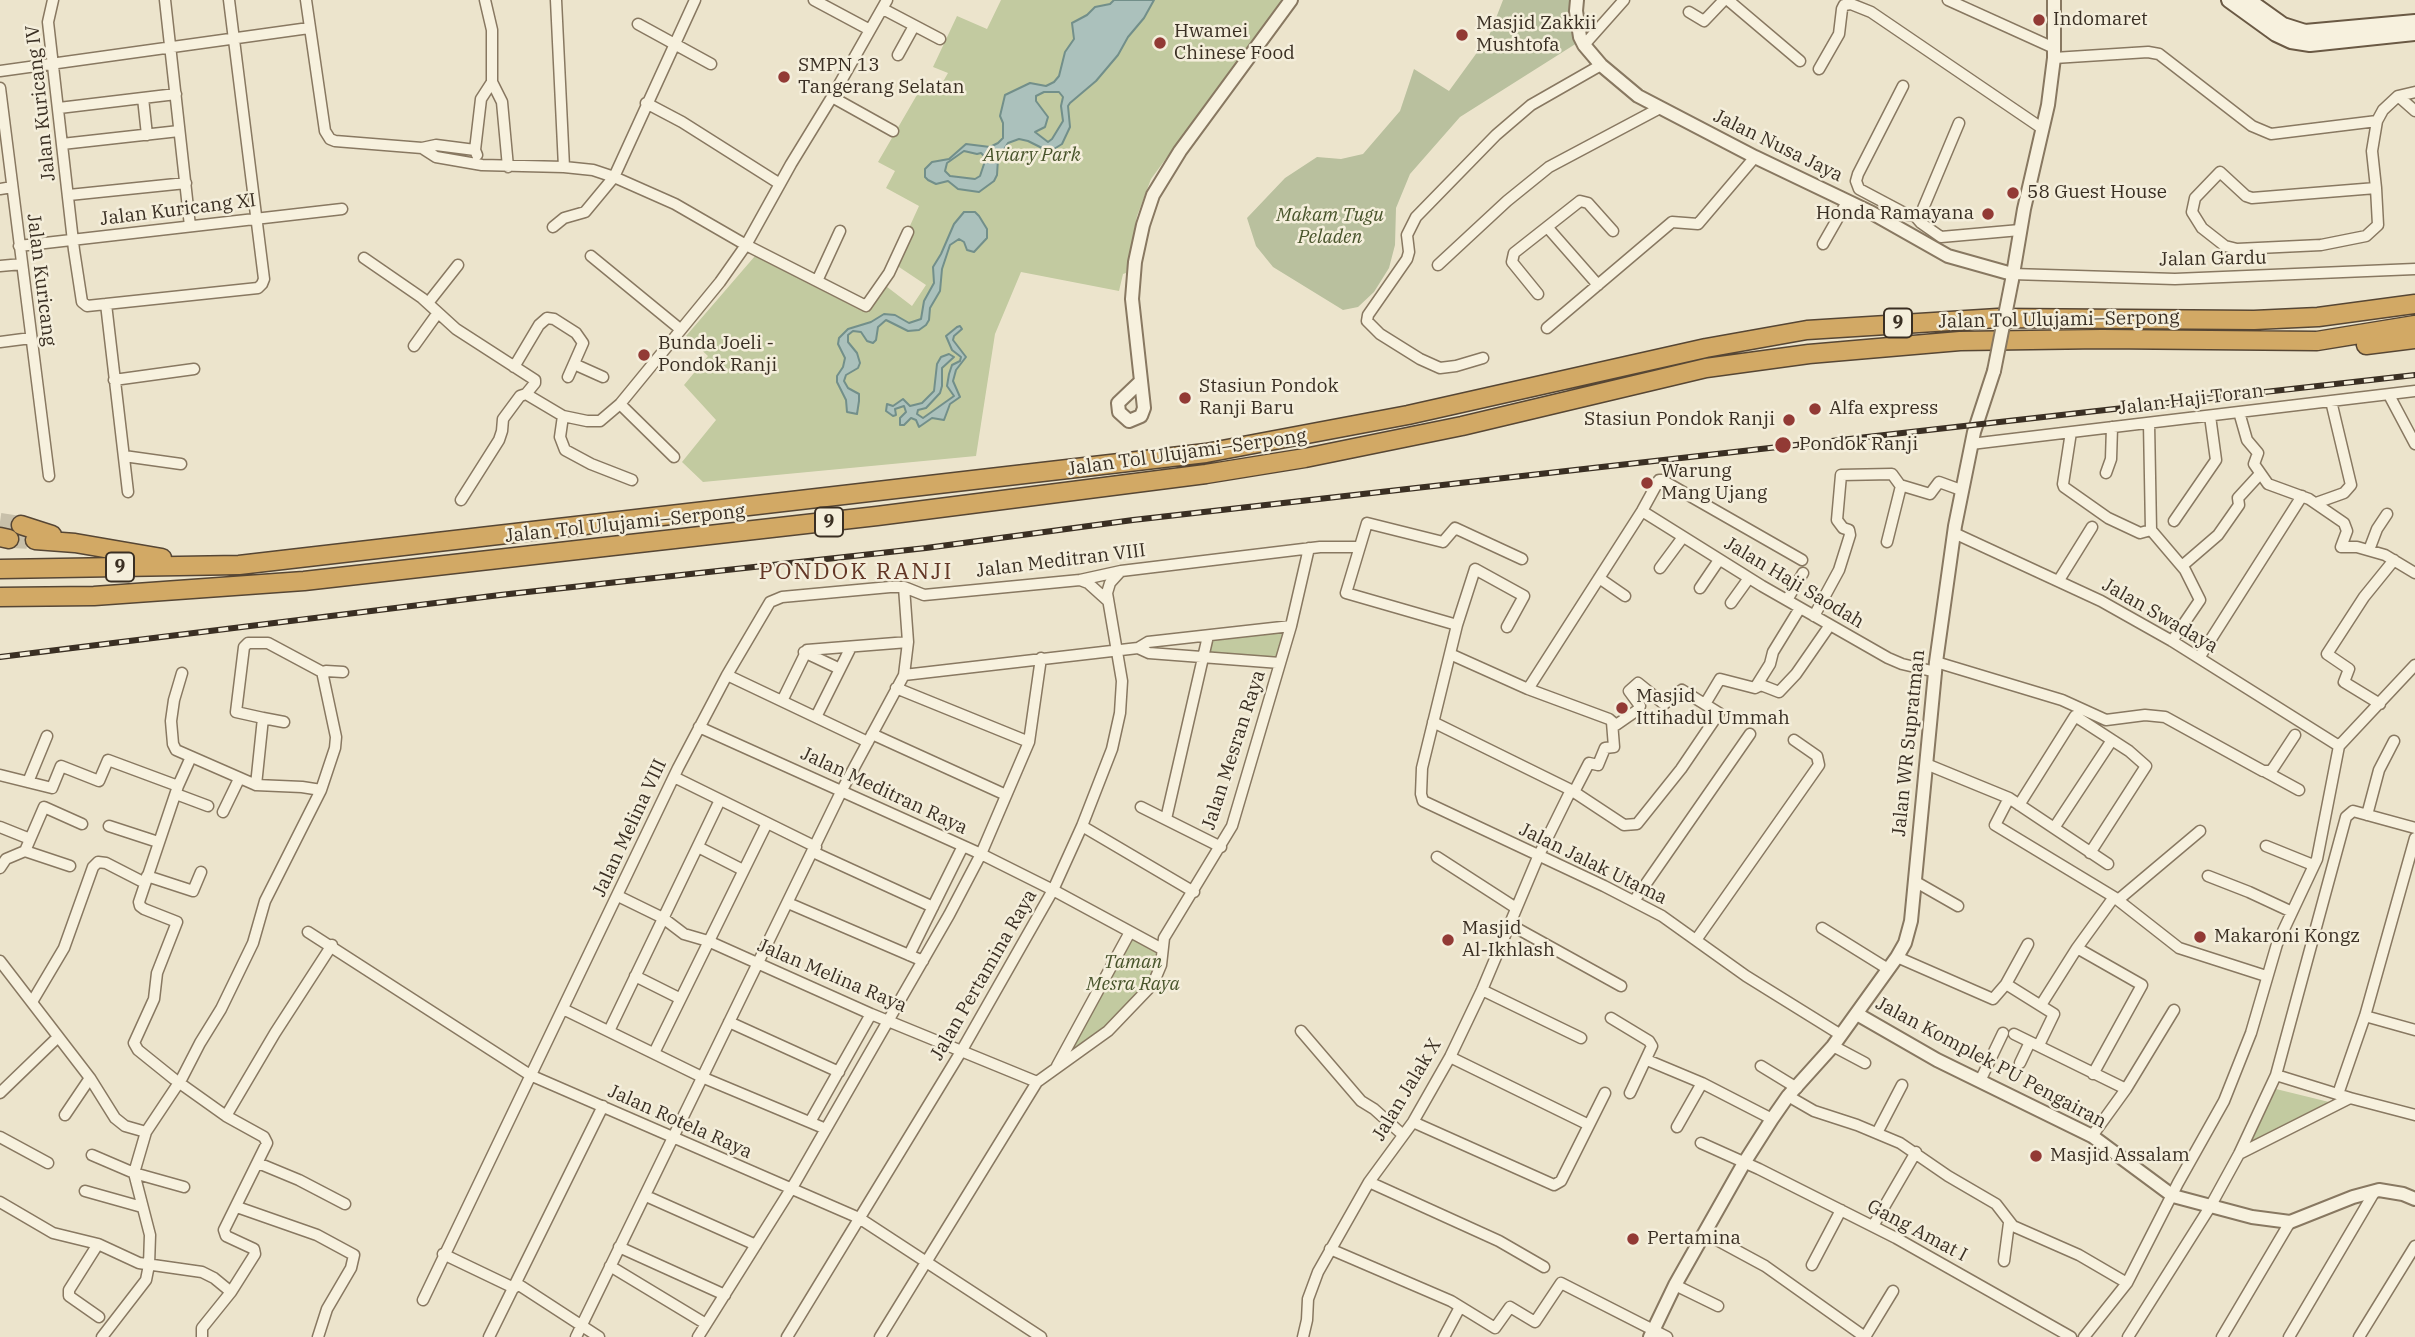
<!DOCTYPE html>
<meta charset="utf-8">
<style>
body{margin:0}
canvas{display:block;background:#ece4cc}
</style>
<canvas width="2415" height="1337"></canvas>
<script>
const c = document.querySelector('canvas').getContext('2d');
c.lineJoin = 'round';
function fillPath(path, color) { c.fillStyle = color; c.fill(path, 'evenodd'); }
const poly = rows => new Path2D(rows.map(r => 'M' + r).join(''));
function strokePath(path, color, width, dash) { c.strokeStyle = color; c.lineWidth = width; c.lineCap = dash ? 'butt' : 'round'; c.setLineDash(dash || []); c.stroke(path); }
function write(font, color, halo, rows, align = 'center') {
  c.font = font + ' "IBM Plex Serif",serif'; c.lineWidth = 5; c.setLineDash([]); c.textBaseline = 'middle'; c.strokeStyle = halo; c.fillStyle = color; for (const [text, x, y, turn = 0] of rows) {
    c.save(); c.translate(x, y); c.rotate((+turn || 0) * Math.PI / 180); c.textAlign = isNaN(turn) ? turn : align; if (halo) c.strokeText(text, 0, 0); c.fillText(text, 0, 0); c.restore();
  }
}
fillPath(poly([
 [1001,0,1282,0,1151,179,1137,216,1126,273,1123,274,1119,291,1021,272,995,334,976,456,703,482,682,462,716,420,684,385,708,356,686,336,755,256,862,311,882,283,912,306,926,285,893,263,919,206,886,188,895,171,878,162,925,81,940,87,948,73,933,67,957,16,987,29],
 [1290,629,1279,660,1207,654,1210,639],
 [1130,932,1161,952,1146,993,1054,1071],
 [2276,1089,2329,1102,2334,1109,2330,1115,2259,1144,2253,1142,2252,1135]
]), '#c2caa0');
fillPath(poly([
 [1503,0,1573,0,1577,43,1460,117,1410,174,1396,208,1395,245,1389,268,1374,292,1358,307,1343,310,1273,267,1256,246,1247,218,1285,178,1317,157,1341,159,1363,154,1400,111,1414,69,1449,91,1489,36]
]), '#b9c09e');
const water = poly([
 [1114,0,1154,0,1144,18,1128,37,1118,55,1096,81,1070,103,1068,106,1070,127,1062,144,1054,149,1046,150,1028,141,1019,139,1008,143,998,159,997,175,994,181,979,192,958,189,948,181,936,184,928,180,925,177,925,169,932,162,949,159,966,144,990,147,998,143,1003,138,1003,123,1000,116,1005,95,1030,83,1046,86,1054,82,1059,76,1065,52,1074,39,1072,23,1087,15,1095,7,1110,4,1114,0],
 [1044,92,1059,92,1063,97,1061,106,1063,121,1052,139,1048,142,1035,132,1045,127,1048,117,1036,101,1036,96,1044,92],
 [964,151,977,154,981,153,986,158,980,176,975,179,950,176,945,171,947,163,964,151],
 [964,212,975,212,979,216,987,229,987,238,974,252,967,250,964,242,959,239,950,245,942,269,940,291,930,308,929,320,926,325,919,330,908,331,886,320,878,327,876,340,873,343,867,341,861,332,853,331,848,335,848,342,857,353,860,363,858,368,846,375,844,381,848,388,859,394,859,401,857,414,847,412,846,400,837,382,837,376,843,367,845,358,838,344,839,338,848,329,871,322,884,314,895,315,909,323,921,319,924,301,934,283,933,267,941,254,954,224,964,212],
 [957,327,960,326,962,329,954,336,953,340,966,357,956,370,953,381,960,397,950,404,944,420,932,418,919,427,916,420,911,418,904,425,900,425,900,418,906,412,904,406,895,409,896,415,893,416,886,411,887,404,893,406,903,399,910,406,922,403,934,391,937,364,941,357,949,354,954,357,942,368,942,386,940,393,926,408,918,410,917,414,923,418,954,396,947,386,949,374,952,365,960,361,961,357,952,350,946,336,957,327]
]);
fillPath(water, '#abc1bc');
strokePath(water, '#728f8a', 2);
strokePath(poly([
 [0,522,21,525],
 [9,539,35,540]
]), '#c8c0aa', 18, [18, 9]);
const minor = poly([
 [53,0,48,22,74,250,82,302,87,306,258,288,262,284,264,279,229,0],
 [165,0,190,226],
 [306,0,325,131,330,139,335,141,422,148,436,145,475,150],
 [485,0,492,30,492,82,502,102,508,167],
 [556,0,564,167],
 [814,0,870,30],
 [1728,0,1800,61],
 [1948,0,2054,48],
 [883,9,940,39],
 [1689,12,1704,21,1724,0],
 [638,24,711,64],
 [1584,45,1624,0],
 [898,55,914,26],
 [2054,58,2148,52,2159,54,2252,126,2271,134,2377,121],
 [1819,69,1839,34,1842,9,1844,5,1851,4,1871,12,2043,129],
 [0,71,309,28],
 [1903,86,1858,174,1856,181,1859,189,1908,215,1915,216,1922,211,1959,123],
 [0,88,49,476],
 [2398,96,2415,111],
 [832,97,893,131],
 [143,98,147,135],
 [646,103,682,122,780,184],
 [59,108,176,94],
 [62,144,179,131],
 [422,148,436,157,482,165,564,167,593,170,614,177,675,204,746,245,866,306,889,273,908,232],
 [477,155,475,150,481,99,492,82],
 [2376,188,2252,198,2246,196,2220,172,2195,198,2192,212,2202,228,2225,246,2237,249,2321,245,2366,236,2378,225,2376,188,2372,151,2377,121,2383,110,2398,96,2415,92],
 [0,189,12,187],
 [69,195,186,183],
 [1915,216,1921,223,1941,237,2020,230],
 [553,227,564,218,585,212,614,177,695,0],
 [1548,228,1598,285],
 [1823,244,1847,202],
 [19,246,342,209],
 [591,256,680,329],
 [364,258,422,298,456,329,535,380,535,383,526,394,520,396,503,419,502,431,499,440,461,500],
 [1438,265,1507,201,1549,167,1660,108],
 [0,266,22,264],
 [2012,274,2175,279,2415,269],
 [817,281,840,231],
 [1538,294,1512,262,1514,253,1580,201,1588,203,1613,231],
 [428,303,458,265],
 [106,304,128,492],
 [1547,328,1672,222,1698,224,1755,157],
 [0,342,31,338],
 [414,346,437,314],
 [1483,358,1456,366,1440,368,1420,359,1380,334,1367,321,1368,315,1407,259,1409,252,1407,235,1416,217,1496,135,1531,105,1601,65],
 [574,364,603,377],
 [514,367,539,325,547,318,554,319,576,333,583,343,568,377],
 [114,380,194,369],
 [526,394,563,416,587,421,600,421,620,404,720,282,746,245,791,164,832,97,887,0],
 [2389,395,2415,444],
 [620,404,674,457],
 [2239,412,2247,440,2258,453,2254,464,2268,484,2309,499,2344,523,2347,531,2341,547,2357,547,2385,555,2415,573],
 [563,416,560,437,565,450,591,464,632,480],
 [2149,423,2151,530,2185,570,2200,600,2172,641],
 [2071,432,2063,484,2064,487,2108,518,2140,533,2151,530],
 [1971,444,2415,391],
 [124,456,181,464],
 [2106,473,2111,459,2112,427],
 [2316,503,2344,493,2351,485,2331,401],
 [1642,511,1762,586,1888,658,1902,664,1936,672],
 [2174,521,2216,460,2210,416],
 [1954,533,2101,601,2172,641,2339,746],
 [1887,542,1901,486],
 [2369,550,2377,529,2387,514],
 [2182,566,2218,535,2239,505,2238,498,2260,474],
 [1660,568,1683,537],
 [1599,578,1625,596],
 [1080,580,1088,583,1108,601],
 [2059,580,2092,527],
 [1700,588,1719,560],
 [1787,600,1803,573],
 [1731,603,1749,578],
 [1814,616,1839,570,1850,535,1849,530,1843,528,1837,520,1841,475,1892,474,1900,485,1930,494,1939,482,1961,490],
 [1457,625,1346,593,1367,523,1443,542,1455,528,1522,559],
 [1507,627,1524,596,1475,569,1457,625,1422,768,1421,794,1423,801,1604,886,1662,916,1746,976,1841,1035],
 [1138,648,1149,653,1280,663],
 [804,652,840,669],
 [2199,658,2302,496],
 [1936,662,2062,700,2106,720,2145,715,2165,717,2263,771,2271,771,2274,767,2295,735],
 [182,673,174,700,171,721,173,744,176,750,256,785,302,787,321,790],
 [727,675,868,742],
 [904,675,1138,648,1148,642,1291,626],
 [896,688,1029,742],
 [1755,688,1770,664,1773,652,1800,608],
 [1528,689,1642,511,1659,480,1662,480,1802,560],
 [782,701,807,650,908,642],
 [1705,704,1720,679,1755,688,1761,685,1779,692,1796,674,1830,625],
 [2380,704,2344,682,2349,669,2327,654,2364,597,2394,560],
 [816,717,851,647],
 [263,718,284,722],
 [1433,722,1571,790,1624,825,1637,824,1681,769,1719,713,1682,690,1664,704,1638,683,1629,691,1640,706,1639,709,1616,725,1609,719,1528,689,1450,654],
 [699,727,981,854,1053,890,1162,949],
 [872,734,1006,795],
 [2339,746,2415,665],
 [191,757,178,786,139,902,140,906,144,909,177,922,157,973,154,999,134,1043,138,1050,174,1079,226,1116,264,1137,267,1143,224,1230,226,1236,254,1249,255,1254,231,1292,202,1328,202,1337],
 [1926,764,2009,798,2108,864],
 [2266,772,2299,790],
 [0,775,52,788,61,766,99,781,108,760,178,786],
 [674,777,816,847],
 [28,782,47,736],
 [256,785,263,718,236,712,244,647,248,643,268,643,324,673],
 [1574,792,1589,763,1598,765,1605,748,1614,747,1612,722],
 [176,794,208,806],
 [2009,798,1995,825,2114,897,2179,948,2266,976],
 [2019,805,2075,716,2129,751,2146,766,2090,853],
 [1141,807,1221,847],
 [223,812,239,779],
 [2367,815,2379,770,2394,741],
 [1166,819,1208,636],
 [109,826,158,842],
 [1082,826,1194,892],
 [0,827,30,839],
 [2054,828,2112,740],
 [2266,846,2313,865],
 [698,847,743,870],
 [25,851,70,866],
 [813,852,933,907],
 [1437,857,1516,908],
 [0,868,6,859,25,851,44,807,82,824],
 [147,876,193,891,201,872],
 [2208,876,2249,892,2292,912],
 [1916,882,1958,906],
 [618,896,663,918,684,934,708,941,871,1014,1037,1082],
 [2118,900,2200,831],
 [1634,901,1750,734],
 [788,903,923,961],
 [1509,924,1621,986],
 [1822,928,1888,969],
 [308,932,530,1075,859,1218,1041,1337],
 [1696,940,1819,765,1817,756,1794,740],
 [2077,948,2142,985,2093,1074],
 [909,955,963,846],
 [1897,957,1993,999,2006,984,2028,944],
 [0,961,90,1078,115,1118,125,1126,146,1132],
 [635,976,679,998],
 [2006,984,2054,1014,2039,1045],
 [1482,990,1581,1038],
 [32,1002,64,948,93,867,98,862,106,863,145,883],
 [2041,1005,2077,948,2114,897],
 [563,1009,704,1078,826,1129],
 [2365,1016,2415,1030],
 [1611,1018,1649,1041,1652,1046,1630,1093],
 [729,1022,839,1072],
 [609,1031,720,800],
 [1301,1031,1361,1101,1374,1109,1403,1135],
 [2014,1034,2126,1089],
 [1833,1046,1865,1063],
 [654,1053,767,823],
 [1450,1057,1589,1125],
 [1647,1060,1702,1083,1772,1119],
 [2020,1063,2030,1042],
 [1057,1066,1130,932],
 [1761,1066,1797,1088],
 [2276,1075,2346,817,2353,811,2415,828],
 [1980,1081,2003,1033],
 [0,1093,58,1037],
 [2338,1094,2365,1016,2415,838],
 [1788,1096,1814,1111,1857,1125,1900,1143,1948,1176,1996,1204,2013,1226,2079,1255,2127,1283],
 [65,1115,90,1078],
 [226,1116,275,1033,332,945],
 [810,1122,871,1014],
 [1413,1122,1554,1185,1561,1181,1605,1093],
 [1677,1127,1702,1083],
 [1877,1133,1902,1085],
 [2092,1136,2126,1089,2174,1010],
 [0,1137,48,1163],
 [1701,1143,1759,1169,1896,1238,2071,1337],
 [2239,1154,2350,1098],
 [92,1155,134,1173,184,1187],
 [258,1163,299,1180,345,1204],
 [1369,1182,1499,1241,1544,1267],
 [85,1191,142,1207],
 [646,1196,756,1245],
 [0,1202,53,1233,98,1244,139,1263,202,1272,214,1278,231,1292],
 [237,1207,317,1235,354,1255,351,1268,327,1309,318,1337],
 [1873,1226,1916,1152],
 [1704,1233,1765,1266,1865,1337],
 [98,1244,69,1290,69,1296,99,1317],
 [619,1247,725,1295],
 [1330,1249,1451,1301,1495,1328,1510,1307,1535,1322,1561,1283,1667,1337],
 [443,1254,514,1288],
 [2004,1261,2009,1223],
 [1812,1265,1841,1210],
 [610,1266,706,1324],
 [516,1283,599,1337],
 [1675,1285,1718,1306],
 [423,1300,678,768,727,675,770,602,782,597,890,587,904,587,924,595,1080,580,1121,571,1320,547,1359,547],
 [102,1337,146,1280,149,1265,150,1235,134,1173,146,1132,182,1078,200,1043,221,1009,253,943,265,901,321,790,335,748,336,737,323,676,326,671,343,672],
 [489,1337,603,1106],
 [576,1337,842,790,904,675,908,642,904,587],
 [698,1337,796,1181,949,915,981,854,1029,742,1041,658],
 [787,1337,962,1050,1053,890,1082,826,1112,749,1120,713,1122,681,1107,593,1110,583,1120,572],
 [880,1337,1037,1082,1108,1031,1153,984,1161,965,1164,938,1232,826,1291,626,1309,548],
 [1303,1337,1307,1320,1308,1299,1318,1272,1369,1182,1413,1122,1450,1057,1482,990,1538,857,1571,790],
 [1444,1337,1460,1307],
 [1865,1337,1893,1291],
 [2084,1337,2127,1283,2178,1183,2224,1101,2251,1033,2277,944,2317,859,2339,746],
 [2128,1337,2210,1207,2239,1154,2276,1075,2350,1098,2415,1115],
 [2222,1337,2290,1222],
 [2289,1337,2375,1191],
 [2359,1337,2415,1246]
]);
const tertiary = poly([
 [1577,0,1576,11,1580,37,1584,45,1601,65,1638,96,1755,157,1872,213,1948,256,2012,274],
 [2012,280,2024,209,2048,105,2054,58,2054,0],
 [1140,382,1118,403,1119,412,1129,421,1141,416,1144,408,1132,299,1135,262,1143,225,1153,195,1180,151,1291,0],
 [1857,1014,1937,1060,2092,1136,2173,1196,2252,1217,2290,1222,2353,1197,2379,1190,2403,1194,2415,1199],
 [1650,1337,1675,1285,1744,1163,1772,1119,1788,1096,1833,1046,1897,957,1905,943,1911,921,1936,662,1955,526,1974,432,1994,371]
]);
const secondary = poly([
 [2229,0,2276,34,2291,41,2310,44,2415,33],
 [2248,0,2283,25,2305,32,2415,22]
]);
const motorway = poly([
 [2366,345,2415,339],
 [21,525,52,535],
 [0,537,9,539],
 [35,540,75,543,162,558],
 [0,569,239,565,1206,453,1408,415,1706,348,1807,330,1998,318,2254,320,2318,317,2415,304],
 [0,597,94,596,304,581,877,516,1206,474,1305,458,1462,426,1706,368,1809,354,1960,341,2102,339,2317,341,2415,325]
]);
strokePath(minor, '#887861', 13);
strokePath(tertiary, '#887861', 16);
strokePath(secondary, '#6a5944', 18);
strokePath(motorway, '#564634', 21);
strokePath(minor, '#f7f1de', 10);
strokePath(tertiary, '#f7f1de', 12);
strokePath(secondary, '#f7f1de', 14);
strokePath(motorway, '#d2a965', 18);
const rail = poly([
 [0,657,500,595,926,548,1133,520,2415,375]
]);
strokePath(rail, '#3a2f23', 6);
strokePath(rail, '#f4eedb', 3.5, [10]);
const tertiaryBridge = poly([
 [1994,371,2012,280]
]);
strokePath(tertiaryBridge, '#887861', 16, []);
strokePath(tertiaryBridge, '#f7f1de', 12);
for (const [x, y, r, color] of [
 [2039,20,7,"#923a35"],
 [1462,35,7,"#923a35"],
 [1160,43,7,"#923a35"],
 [784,77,7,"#923a35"],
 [2013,193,7,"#923a35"],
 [1988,214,7,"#923a35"],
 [644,355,7,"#923a35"],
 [1185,398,7,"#923a35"],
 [1815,409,7,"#923a35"],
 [1789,420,7,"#923a35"],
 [1783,445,9,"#923a35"],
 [1647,483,7,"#923a35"],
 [1622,708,7,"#923a35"],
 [2200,937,7,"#923a35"],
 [1448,940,7,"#923a35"],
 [2036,1156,7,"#923a35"],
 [1633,1239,7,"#923a35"]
]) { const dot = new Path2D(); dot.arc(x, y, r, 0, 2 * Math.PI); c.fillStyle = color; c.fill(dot); strokePath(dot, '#f4eedb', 2.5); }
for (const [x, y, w] of [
 [1898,323,28],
 [829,522,28],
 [120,567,28]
]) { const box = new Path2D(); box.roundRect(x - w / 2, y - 14.5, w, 29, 5); c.fillStyle = '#f4eedb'; c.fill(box); strokePath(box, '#3a2f23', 2); }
write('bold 18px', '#3a2f23', null, [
 ["9",1898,323],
 ["9",829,522],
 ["9",120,567]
]);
write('19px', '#3a2f23', '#f4eedb', [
 ["Indomaret",2053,20],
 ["Masjid Zakkii",1476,24],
 ["Mushtofa",1476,46],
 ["Hwamei",1174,32],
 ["Chinese Food",1174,54],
 ["SMPN 13",798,66],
 ["Tangerang Selatan",798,88],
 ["58 Guest House",2027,193],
 ["Honda Ramayana",1974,214,"right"],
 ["Bunda Joeli -",658,344],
 ["Pondok Ranji",658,366],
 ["Stasiun Pondok",1199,387],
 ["Ranji Baru",1199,409],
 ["Alfa express",1829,409],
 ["Stasiun Pondok Ranji",1775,420,"right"],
 ["Pondok Ranji",1799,445],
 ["Warung",1661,472],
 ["Mang Ujang",1661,494],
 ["Masjid",1636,697],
 ["Ittihadul Ummah",1636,719],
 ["Masjid",1462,929],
 ["Al-Ikhlash",1462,951],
 ["Makaroni Kongz",2214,937],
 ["Masjid Assalam",2050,1156],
 ["Pertamina",1647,1239]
], 'left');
write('19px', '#3a2f23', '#f4eedb', [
 ["Jalan Kuricang IV",41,103,-96],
 ["Jalan Nusa Jaya",1778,146,26],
 ["Jalan Kuricang XI",178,210,-7],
 ["Jalan Gardu",2213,259,-1],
 ["Jalan Kuricang",41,280,83],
 ["Jalan Tol Ulujami–Serpong",2059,320,-1],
 ["Jalan Haji Toran",2191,400,-7],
 ["Jalan Tol Ulujami–Serpong",1187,453,-8],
 ["Jalan Tol Ulujami–Serpong",625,524,-6],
 ["Jalan Meditran VIII",1061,561,-7],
 ["Jalan Haji Saodah",1794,583,31],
 ["Jalan Swadaya",2160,616,30],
 ["Jalan WR Supratman",1909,743,-84],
 ["Jalan Mesran Raya",1234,750,-72],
 ["Jalan Meditran Raya",884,791,25],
 ["Jalan Melina VIII",630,828,-65],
 ["Jalan Jalak Utama",1593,864,26],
 ["Jalan Pertamina Raya",984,975,-60],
 ["Jalan Melina Raya",832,976,23],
 ["Jalan Komplek PU Pengairan",1991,1063,28],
 ["Jalan Jalak X",1407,1090,-59],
 ["Jalan Rotela Raya",680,1122,24],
 ["Gang Amat I",1917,1231,28]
]);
write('italic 19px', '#48542b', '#f4eedb', [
 ["Aviary Park",1032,156],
 ["Makam Tugu",1330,216],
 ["Peladen",1330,238],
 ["Taman",1133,963],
 ["Mesra Raya",1133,985]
]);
c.letterSpacing = '2px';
write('23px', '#633625', '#f4eedb', [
 ["PONDOK RANJI",856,572]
]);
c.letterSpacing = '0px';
</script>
